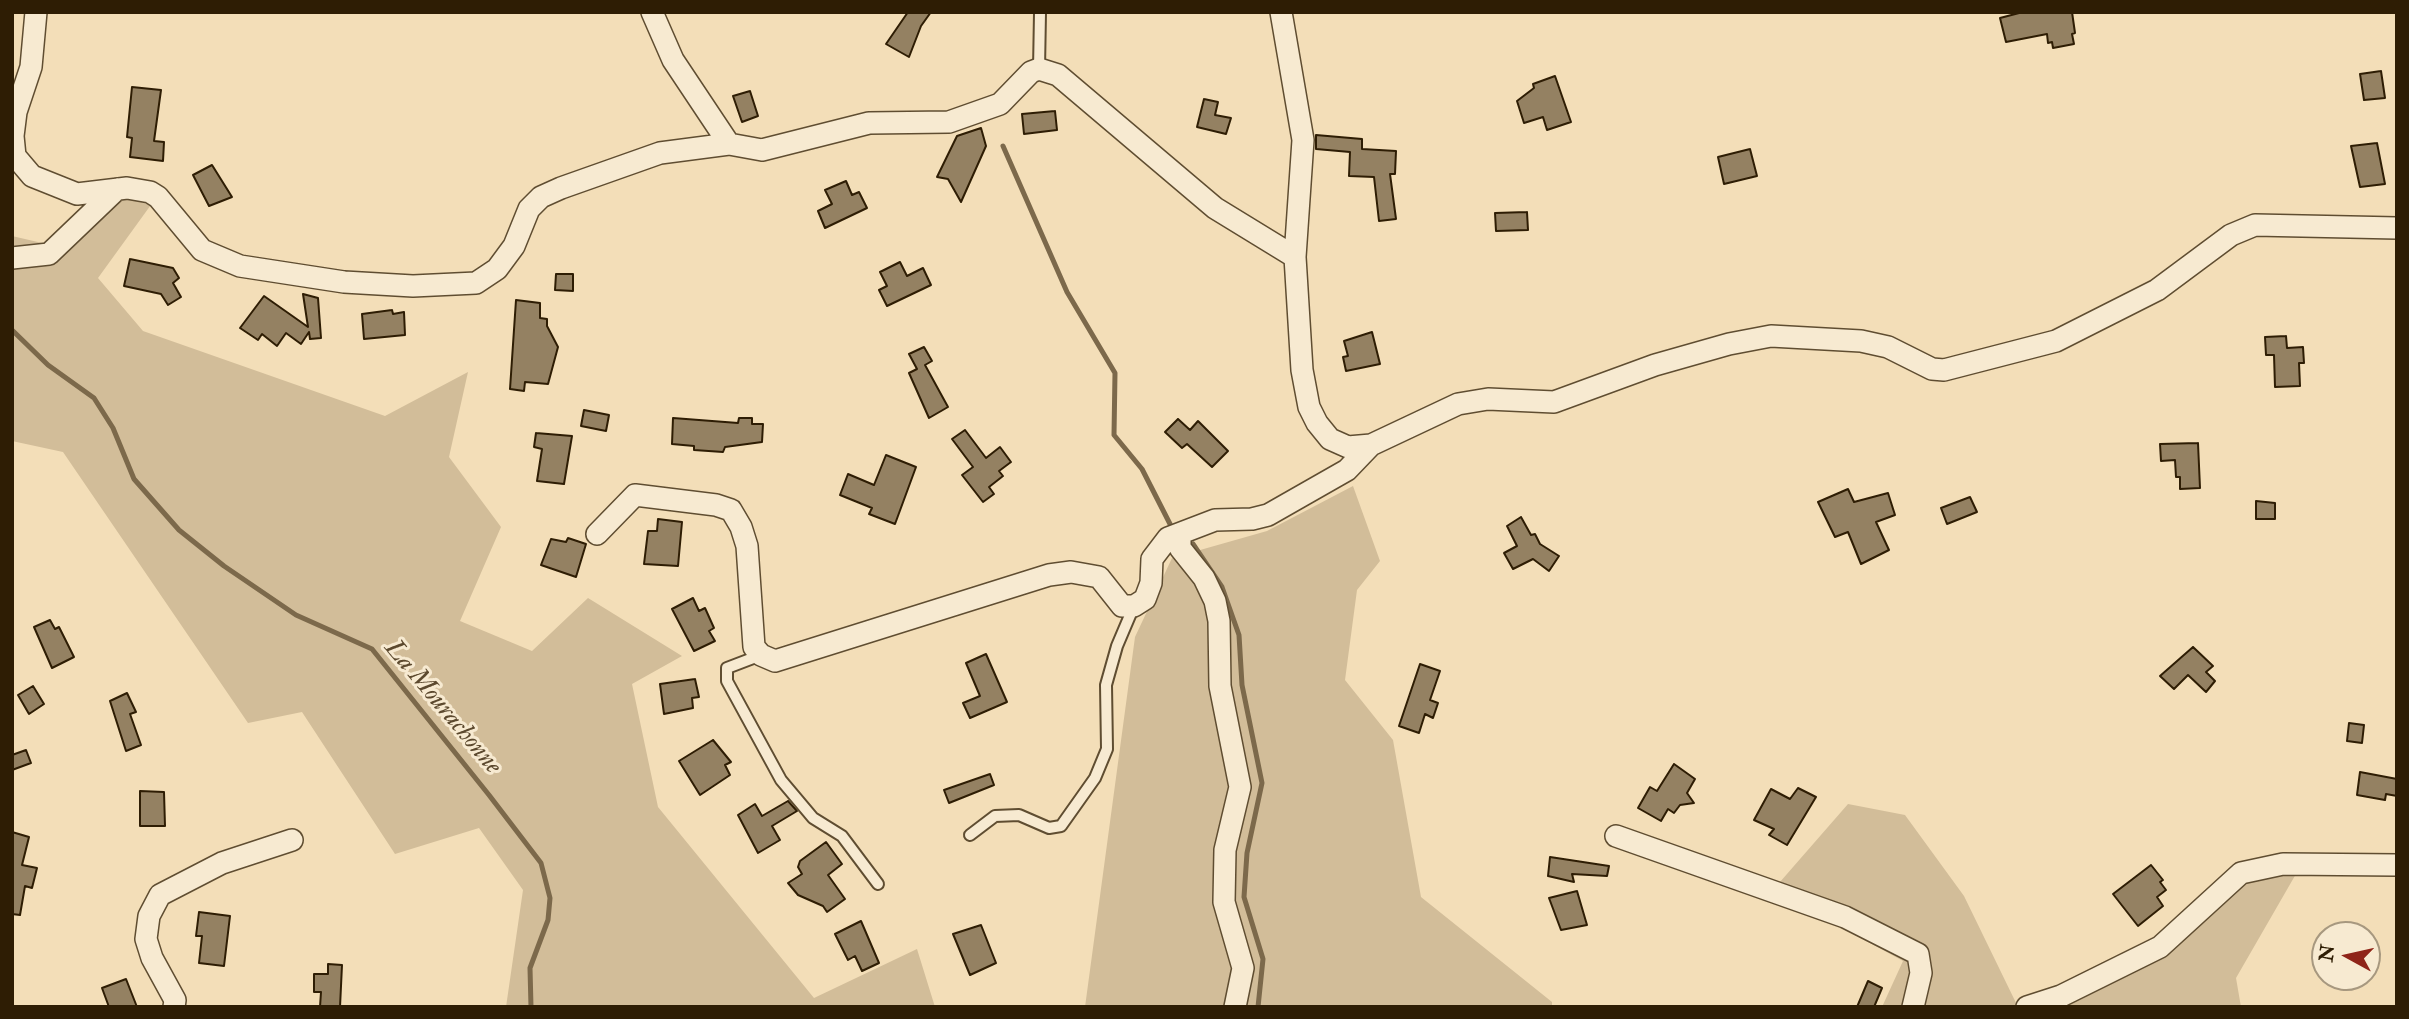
<!DOCTYPE html>
<style>
body{margin:0}
#map{position:relative;width:2409px;height:1019px;overflow:hidden;background:#f3deb8;font-family:"IM FELL Double Pica",serif}
canvas{display:block}
.frame{position:absolute;inset:0;border:14px solid #2e1d04;pointer-events:none}
.north{position:absolute;left:2311px;top:921px;width:70px;height:70px;box-sizing:border-box;background:#f7ead1;border:2px solid #a7987f;border-radius:50%;rotate:278deg;font-size:19px;font-weight:700;line-height:28px;text-align:center;color:#2e1d04}
.north::after{content:'';display:block;margin:auto;width:24px;height:32px;background:#8f2418;clip-path:polygon(50% 0,100% 100%,50% 72%,0 100%)}
</style>
<div id="map">
<canvas width="2409" height="1019"></canvas>
<div class="frame"></div>
<div class="north">N</div>
</div>
<script>
const c = document.querySelector('canvas').getContext('2d');
c.lineJoin = 'round';
function fillPath(path, color) { c.fillStyle = color; c.fill(path, 'evenodd'); }
const poly = rows => new Path2D(rows.map(r => 'M' + r).join(''));
function strokePath(path, color, width, dash) { c.strokeStyle = color; c.lineWidth = width; c.lineCap = dash ? 'butt' : 'round'; c.setLineDash(dash || []); c.stroke(path); }
function write(font, color, halo, rows, align = 'center') {
  c.font = font + ' "IM FELL Double Pica",serif'; c.lineWidth = 6; c.setLineDash([]); c.textBaseline = 'middle'; c.strokeStyle = halo; c.fillStyle = color; for (const [text, x, y, turn = 0] of rows) {
    c.save(); c.translate(x, y); c.rotate((+turn || 0) * Math.PI / 180); c.textAlign = isNaN(turn) ? turn : align; if (halo) c.strokeText(text, 0, 0); c.fillText(text, 0, 0); c.restore();
  }
}
fillPath(poly([
 [121,197,153,202,98,278,143,331,385,416,468,372,449,457,501,527,460,621,532,651,588,598,682,656,632,684,658,807,814,998,917,949,935,1007,506,1007,523,890,479,828,395,854,302,712,248,723,63,452,12,441,12,236,68,249],
 [1353,486,1380,561,1357,590,1345,680,1393,740,1421,897,1552,1002,1552,1007,1085,1007,1135,637,1172,558,1267,531],
 [1848,804,1905,815,1964,896,2018,1007,1882,1007,1903,961,1773,890],
 [2300,867,2236,978,2241,1007,2045,1007,2149,965,2257,875]
]), '#d2bd99');
strokePath(poly([
 [1003,146,1067,292,1115,373,1114,435,1142,469,1170,524],
 [12,330,48,365,94,398,113,428,134,479,179,530,224,566,296,615,372,649,489,795,541,863,550,898,548,920,530,968,531,1007],
 [1193,544,1222,587,1239,635,1242,685,1262,783,1247,853,1244,897,1263,959,1258,1007]
]), '#7c694b', 5);
const building = poly([
 [908,12,931,12,921,26,909,57,886,44,908,12],
 [2023,12,2072,12,2075,33,2072,34,2074,44,2053,48,2052,42,2048,43,2047,34,2006,42,2000,18,2023,12],
 [2381,71,2385,98,2364,100,2360,74,2381,71],
 [1555,76,1571,122,1547,130,1543,117,1524,123,1517,101,1534,88,1533,84,1555,76],
 [132,87,161,90,154,141,164,142,163,161,130,157,132,138,127,137,132,87],
 [750,91,758,116,742,122,733,96,750,91],
 [1204,99,1218,102,1215,115,1231,118,1226,134,1197,127,1204,99],
 [1055,111,1057,130,1024,134,1022,114,1055,111],
 [981,128,986,146,961,202,948,179,937,177,957,136,981,128],
 [1316,135,1362,139,1362,149,1396,151,1395,174,1390,174,1396,219,1379,221,1374,177,1349,176,1350,152,1316,149,1316,135],
 [2377,143,2385,184,2360,187,2351,146,2377,143],
 [1750,149,1757,176,1724,184,1718,157,1750,149],
 [212,165,232,197,209,206,193,175,212,165],
 [846,181,852,195,859,192,867,208,825,228,818,211,832,204,825,190,846,181],
 [1527,212,1528,230,1496,231,1495,213,1527,212],
 [130,259,173,268,179,278,173,283,181,297,168,305,161,294,124,286,130,259],
 [900,262,907,276,923,268,931,285,887,306,879,290,887,286,880,272,900,262],
 [556,274,573,274,573,291,555,290,556,274],
 [303,294,318,298,321,338,310,339,309,332,301,344,286,333,277,346,262,334,258,340,240,328,264,296,308,327,303,294],
 [516,300,540,303,540,318,547,319,547,326,558,347,548,384,525,382,524,391,510,389,516,300],
 [392,310,393,314,404,312,405,335,364,339,362,314,392,310],
 [1372,332,1380,364,1346,371,1343,357,1348,356,1344,341,1372,332],
 [2286,336,2287,348,2303,347,2304,363,2299,363,2300,386,2275,387,2274,355,2266,355,2265,337,2286,336],
 [924,347,932,361,925,365,948,407,929,418,909,373,917,369,909,354,924,347],
 [584,410,609,415,606,431,581,426,584,410],
 [673,418,738,423,739,418,752,418,752,424,763,424,762,442,725,447,723,452,694,450,694,446,672,444,673,418],
 [1178,419,1190,430,1198,421,1228,451,1212,467,1187,444,1182,448,1165,432,1178,419],
 [965,430,986,458,1000,447,1011,462,999,471,1003,476,989,487,994,494,983,502,962,475,973,467,952,439,965,430],
 [536,433,572,436,564,484,537,481,542,449,534,447,536,433],
 [2198,443,2200,488,2180,489,2180,477,2176,477,2175,460,2161,461,2160,444,2198,443],
 [886,455,916,467,895,524,869,514,872,508,840,495,848,474,874,485,886,455],
 [1848,489,1854,502,1888,493,1895,515,1876,522,1889,550,1861,564,1848,532,1835,537,1818,502,1848,489],
 [1970,497,1977,512,1947,524,1941,508,1970,497],
 [2256,501,2275,503,2275,519,2256,519,2256,501],
 [1521,517,1531,535,1535,534,1540,544,1559,556,1549,571,1533,559,1513,569,1504,553,1517,546,1507,526,1521,517],
 [658,519,682,522,678,566,644,564,648,531,657,531,658,519],
 [568,538,586,544,576,577,541,565,551,539,566,542,568,538],
 [693,598,699,611,705,608,714,628,709,631,715,641,694,651,672,609,693,598],
 [50,620,55,629,59,627,74,657,52,668,34,627,50,620],
 [2193,647,2213,666,2206,672,2215,681,2206,692,2188,675,2174,689,2160,676,2193,647],
 [986,654,1007,702,970,718,963,703,980,696,966,663,986,654],
 [1420,664,1440,671,1430,700,1438,703,1433,718,1425,714,1419,733,1399,726,1420,664],
 [695,679,699,697,692,698,693,708,664,714,660,684,695,679],
 [33,686,44,704,29,714,18,695,33,686],
 [127,693,136,712,130,714,141,745,126,751,110,701,127,693],
 [2349,723,2364,725,2362,743,2347,741,2349,723],
 [713,740,731,762,725,765,730,775,700,795,679,761,713,740],
 [26,750,31,763,12,770,12,755,26,750],
 [1674,764,1695,779,1687,793,1694,803,1680,805,1674,813,1668,809,1661,821,1638,808,1650,787,1657,791,1674,764],
 [2360,772,2397,779,2397,796,2386,794,2385,800,2357,795,2360,772],
 [990,774,994,785,949,803,944,790,990,774],
 [1798,788,1816,797,1787,845,1769,835,1774,829,1754,820,1771,789,1790,799,1798,788],
 [140,791,164,792,165,826,140,826,140,791],
 [788,801,797,811,772,826,780,840,758,853,738,815,755,804,762,816,788,801],
 [12,832,29,837,22,865,37,868,32,888,25,886,20,915,12,914,12,832],
 [826,842,842,864,828,875,845,899,827,912,823,906,798,895,788,883,802,874,798,867,800,861,826,842],
 [1550,857,1609,866,1607,876,1572,874,1574,882,1548,876,1550,857],
 [2151,865,2163,880,2160,882,2166,890,2157,897,2163,906,2138,926,2113,894,2151,865],
 [1577,891,1587,925,1561,930,1549,898,1577,891],
 [199,912,230,916,224,966,199,963,202,936,196,936,199,912],
 [861,921,879,963,862,971,855,956,848,960,835,934,861,921],
 [981,925,996,963,970,975,953,934,981,925],
 [328,964,342,965,340,1007,320,1007,321,992,314,992,314,974,328,974,328,964],
 [126,979,137,1007,109,1007,102,988,126,979],
 [1868,981,1882,988,1874,1007,1857,1007,1868,981]
]);
fillPath(building, '#948162');
strokePath(building, '#2e1d04', 2);
const lane = poly([
 [1039,69,1040,13],
 [761,655,727,668,727,681,781,780,813,818,842,836,878,884],
 [970,835,995,816,1019,815,1049,828,1061,826,1095,778,1107,749,1106,685,1117,646,1134,606]
]);
const street = poly([
 [36,12,31,67,16,112,13,136,15,156,32,176,77,194,127,188,150,192,158,197,202,250,240,266,344,282,413,286,476,283,497,269,514,246,529,209,541,197,561,188,660,153,729,144,762,150,869,123,949,122,1000,104,1031,72,1039,69,1058,75,1215,208,1295,257],
 [652,12,673,60,729,144],
 [1281,12,1303,140,1295,257,1302,370,1309,407,1317,423,1330,439,1348,447,1371,445],
 [12,258,49,254,117,189],
 [597,534,635,495,716,505,731,510,741,527,747,546,754,647,761,655,775,661,1049,575,1071,572,1099,577,1122,606,1134,606,1145,599,1151,583,1152,559,1168,538,1215,520,1252,519,1268,515,1347,470,1371,445,1458,404,1488,399,1554,402,1655,365,1729,344,1771,336,1861,341,1888,347,1932,369,1944,370,2056,341,2157,290,2231,235,2255,225,2397,228],
 [1180,535,1180,548,1204,578,1215,601,1219,621,1220,686,1240,787,1225,850,1224,902,1243,968,1235,1007],
 [1616,836,1845,917,1918,954,1921,973,1913,1007],
 [174,1007,175,1000,152,958,146,939,149,916,160,895,222,863,292,840],
 [2027,1007,2061,996,2160,947,2241,873,2283,864,2397,865]
]);
strokePath(lane, '#5f4d31', 14);
strokePath(street, '#5f4d31', 24);
strokePath(lane, '#f7ead1', 10);
strokePath(street, '#f7ead1', 21);
write('italic 26px', '#5c492e', '#f7ead1', [
 ["La Mourachonne",442,708,50]
]);
</script>
